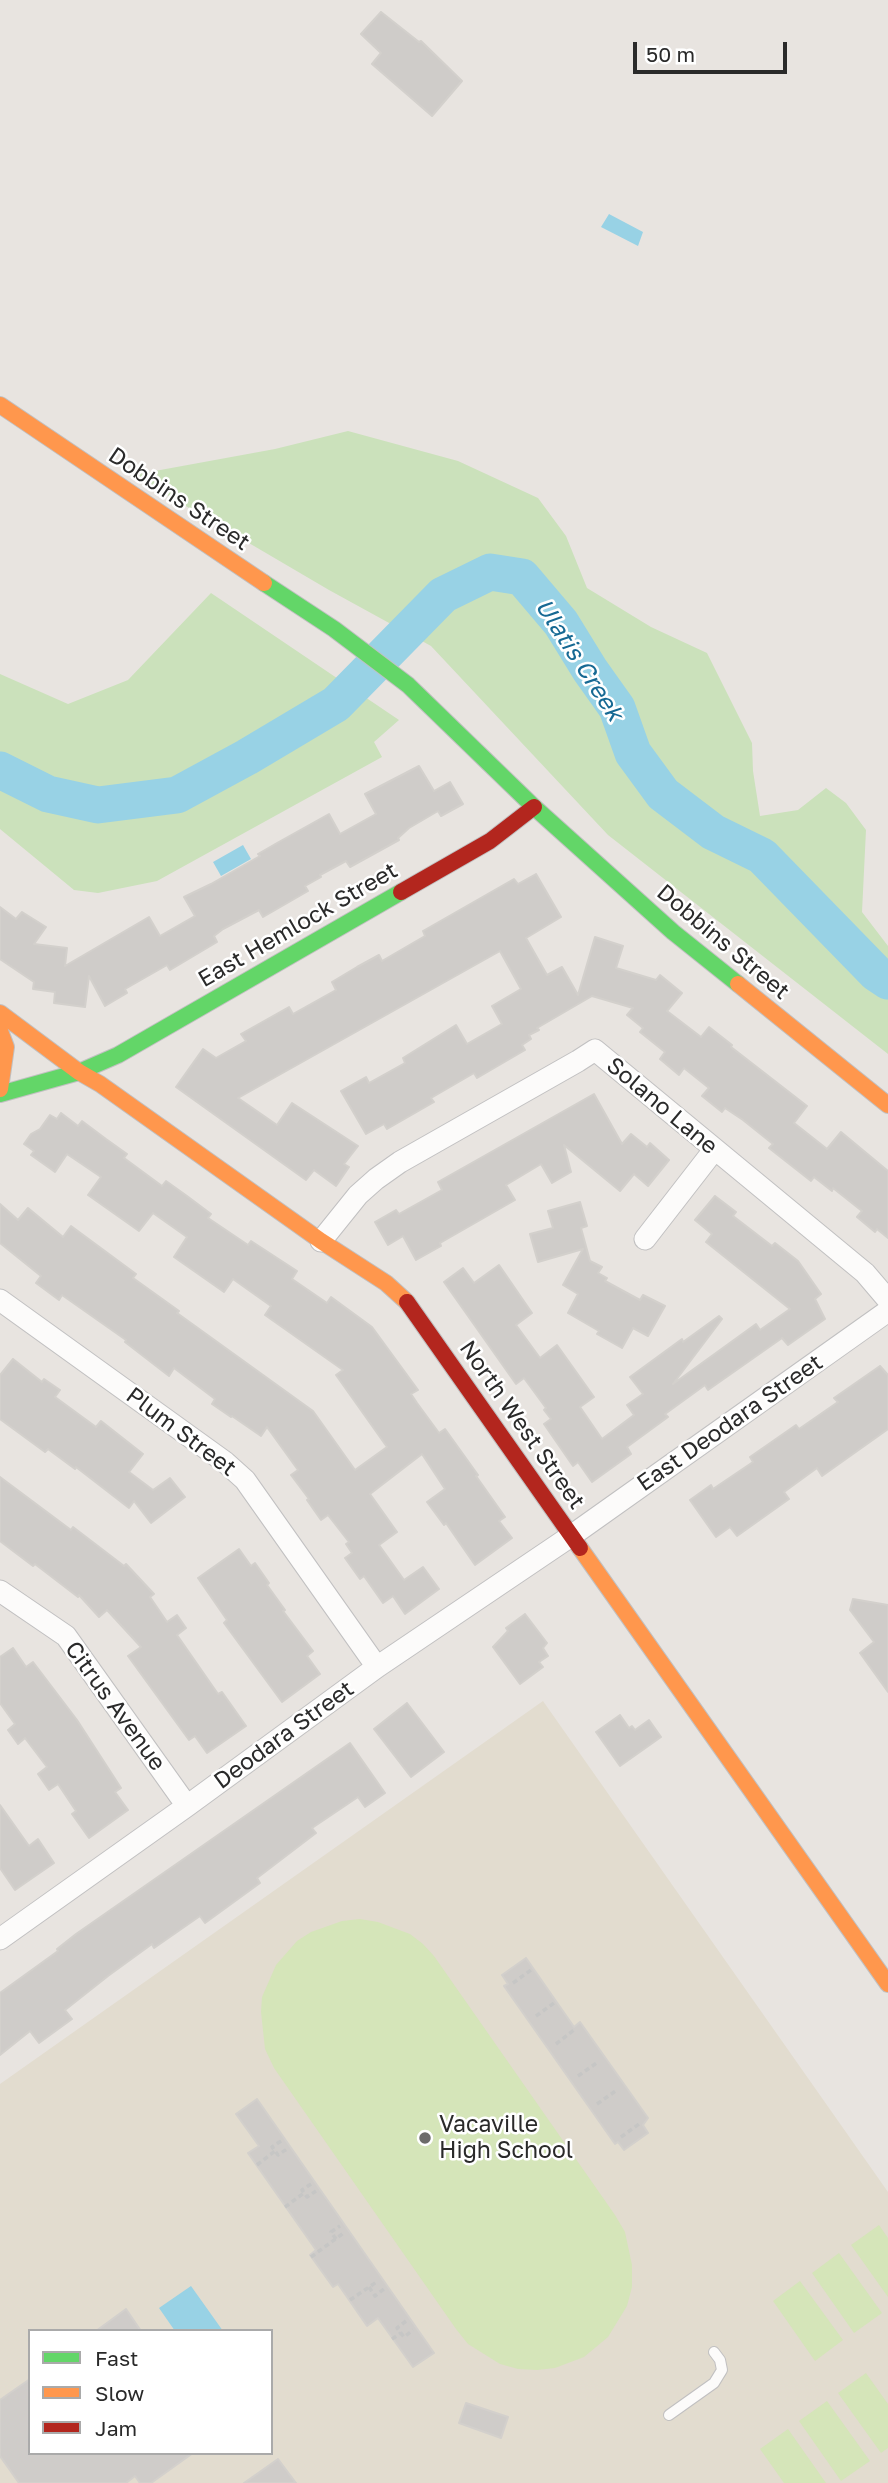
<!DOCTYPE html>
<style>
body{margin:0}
#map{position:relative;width:888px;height:2483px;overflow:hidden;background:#e8e4e0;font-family:"Golos Text",sans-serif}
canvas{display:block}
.legend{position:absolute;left:28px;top:2329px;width:245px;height:126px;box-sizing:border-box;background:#fff;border:2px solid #aaa;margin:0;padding:9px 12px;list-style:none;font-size:21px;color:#2a2a2a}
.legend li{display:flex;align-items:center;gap:14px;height:35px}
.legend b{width:35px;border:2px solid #aaa}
.scale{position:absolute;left:633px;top:42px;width:154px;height:32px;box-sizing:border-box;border:4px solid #2a2a2a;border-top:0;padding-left:9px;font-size:21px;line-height:24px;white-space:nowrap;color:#2a2a2a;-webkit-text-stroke:5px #fff;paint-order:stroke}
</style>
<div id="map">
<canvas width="888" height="2483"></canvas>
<ul class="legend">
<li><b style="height:9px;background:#63d668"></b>Fast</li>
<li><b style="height:9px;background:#ff974d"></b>Slow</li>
<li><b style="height:9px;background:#b3261e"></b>Jam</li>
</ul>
<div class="scale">50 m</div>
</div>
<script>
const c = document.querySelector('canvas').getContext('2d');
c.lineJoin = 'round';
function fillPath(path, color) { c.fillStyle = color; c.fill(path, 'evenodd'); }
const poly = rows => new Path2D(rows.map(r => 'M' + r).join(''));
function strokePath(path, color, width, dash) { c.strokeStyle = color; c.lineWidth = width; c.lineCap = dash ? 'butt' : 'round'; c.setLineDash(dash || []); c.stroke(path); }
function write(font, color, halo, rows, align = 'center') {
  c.font = font + ' "Golos Text",sans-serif'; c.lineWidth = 5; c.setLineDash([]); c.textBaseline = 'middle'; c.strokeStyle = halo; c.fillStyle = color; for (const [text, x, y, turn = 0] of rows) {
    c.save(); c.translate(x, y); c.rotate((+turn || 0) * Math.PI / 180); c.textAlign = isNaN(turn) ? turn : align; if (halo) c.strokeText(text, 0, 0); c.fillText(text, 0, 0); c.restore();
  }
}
fillPath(poly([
 [543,1701,888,2192,888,2483,0,2483,0,2084],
 [30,2331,271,2331,271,2453,30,2453]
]), '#e2dccf');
fillPath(poly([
 [348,431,458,461,538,498,566,536,587,588,651,627,707,653,752,743,753,771,760,816,798,810,826,788,846,803,866,830,862,912,888,946,888,1054,608,835,431,646,329,590,133,475,275,449],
 [211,593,399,720,374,742,382,757,157,881,98,893,74,890,0,829,0,674,68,704,128,680]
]), '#cbe1bb');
fillPath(poly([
 [360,1919,378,1922,410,1934,423,1944,434,1956,615,2215,625,2232,632,2265,632,2287,627,2306,608,2337,584,2357,555,2368,537,2370,518,2369,500,2364,468,2344,456,2329,274,2068,265,2049,261,2012,262,1997,276,1965,297,1941,311,1932,342,1921],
 [879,2225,888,2238,888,2297,851,2245],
 [839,2253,882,2313,854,2333,812,2273],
 [800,2281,843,2340,815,2361,773,2301],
 [866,2373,888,2404,888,2448,881,2453,838,2393],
 [827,2401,870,2461,841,2481,799,2421],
 [788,2429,826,2483,784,2483,760,2449]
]), '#d5e5b9');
fillPath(poly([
 [609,214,643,232,638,246,601,227],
 [243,845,251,859,221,876,213,862],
 [191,2286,223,2331,175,2331,159,2308]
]), '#98d2e5');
strokePath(poly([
 [0,770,48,794,98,805,177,795,247,757,336,704,443,595,490,572,522,577,561,623,590,670,617,708,633,753,663,794,713,832,762,856,876,973,888,981]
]), '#98d2e5', 37);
const building = poly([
 [381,12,419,42,421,41,462,81,432,116,372,64,381,53,361,34,381,12],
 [419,766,434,791,450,782,463,804,441,816,438,811,409,828,398,838,399,840,350,867,346,861,320,875,321,877,305,886,308,891,263,917,259,910,223,929,214,936,217,942,170,970,167,965,125,989,127,993,105,1006,89,976,85,1007,54,1003,55,992,33,989,34,982,0,959,0,907,16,919,22,912,46,927,34,944,67,948,65,966,149,917,160,936,195,916,184,897,211,884,260,856,258,854,277,843,329,814,340,834,376,814,365,794,419,766],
 [536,874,561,917,526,938,547,975,562,967,578,995,595,937,623,946,616,968,656,980,660,975,682,993,667,1011,701,1037,709,1027,732,1045,731,1047,807,1106,794,1123,827,1149,841,1132,888,1171,888,1238,877,1229,875,1232,857,1217,862,1211,833,1188,832,1191,814,1177,811,1181,769,1148,773,1144,743,1120,725,1108,722,1112,702,1096,709,1088,684,1068,679,1075,660,1059,665,1052,640,1032,643,1028,627,1015,633,1008,592,996,537,1028,539,1030,529,1035,531,1039,522,1045,525,1050,477,1078,474,1073,431,1098,434,1102,387,1129,384,1124,366,1134,341,1091,366,1077,369,1083,405,1063,403,1058,456,1025,467,1044,502,1024,492,1006,521,989,500,951,238,1098,277,1125,292,1103,358,1146,344,1164,349,1167,336,1186,314,1170,306,1180,176,1087,203,1049,216,1058,246,1041,241,1034,289,1007,293,1014,336,990,332,982,357,967,379,955,382,961,425,936,423,931,514,879,518,884,536,874],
 [594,1094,622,1144,631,1134,647,1147,650,1143,669,1160,648,1186,634,1174,620,1191,564,1145,571,1172,552,1183,541,1164,506,1185,515,1200,440,1243,441,1246,416,1260,403,1236,388,1245,375,1222,396,1210,399,1214,442,1190,438,1182,594,1094],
 [61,1113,78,1126,82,1121,106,1139,127,1154,124,1158,162,1186,166,1181,187,1196,211,1214,208,1218,248,1245,251,1241,297,1271,292,1279,327,1303,331,1297,372,1327,418,1390,411,1394,417,1403,439,1433,445,1429,478,1475,476,1476,505,1517,499,1521,512,1538,475,1565,446,1523,444,1525,427,1502,445,1489,422,1454,370,1494,397,1532,379,1545,404,1580,423,1567,439,1589,405,1614,393,1596,383,1603,364,1576,360,1579,345,1558,352,1553,346,1544,349,1542,328,1515,321,1520,307,1500,309,1499,291,1475,298,1470,267,1427,261,1436,232,1416,231,1417,212,1404,215,1399,174,1368,169,1376,125,1342,126,1340,62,1295,59,1300,36,1283,41,1276,0,1243,0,1204,18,1220,28,1208,63,1237,71,1226,136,1274,133,1278,179,1311,177,1313,313,1411,355,1470,387,1447,336,1375,343,1370,265,1315,271,1306,233,1279,224,1292,174,1257,187,1237,153,1213,139,1231,88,1195,101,1177,67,1154,55,1172,31,1155,34,1151,24,1144,31,1134,40,1129,50,1115,57,1119,61,1113],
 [715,1196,736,1212,733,1216,772,1246,775,1243,798,1261,821,1294,815,1299,825,1319,788,1345,782,1338,708,1390,705,1385,665,1414,668,1417,627,1447,631,1454,592,1482,578,1462,573,1466,544,1424,551,1419,544,1410,546,1408,524,1378,516,1384,444,1282,463,1268,474,1283,499,1265,532,1313,516,1325,540,1358,557,1345,594,1397,580,1407,602,1439,634,1415,627,1405,643,1394,630,1377,682,1339,683,1342,719,1316,722,1319,673,1384,756,1324,760,1330,790,1309,706,1242,712,1234,695,1220,715,1196],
 [580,1202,587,1226,581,1228,590,1261,602,1267,598,1273,607,1278,605,1281,640,1300,643,1295,665,1306,648,1336,633,1328,622,1348,597,1334,599,1331,568,1313,578,1294,563,1285,583,1249,538,1262,530,1234,553,1228,548,1211,580,1202],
 [13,1359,42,1382,44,1379,60,1390,55,1397,96,1427,101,1421,143,1454,129,1472,153,1490,170,1478,185,1497,151,1523,134,1501,129,1508,76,1467,75,1469,48,1449,45,1452,0,1419,0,1375,13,1359],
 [880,1366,888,1375,888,1429,822,1476,817,1468,784,1492,789,1499,737,1536,730,1527,716,1537,690,1500,711,1485,713,1489,753,1462,750,1457,796,1425,799,1429,838,1402,834,1398,880,1366],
 [0,1477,71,1530,73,1527,124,1566,126,1564,154,1594,150,1597,167,1622,177,1615,186,1628,177,1635,218,1694,222,1692,246,1726,207,1753,195,1736,189,1740,128,1656,141,1647,107,1610,99,1617,79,1595,78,1597,35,1564,33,1566,0,1541,0,1477],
 [239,1549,251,1566,255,1563,269,1583,267,1585,285,1610,283,1611,313,1651,307,1656,320,1674,282,1702,224,1623,227,1620,198,1578,239,1549],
 [853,1599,888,1605,888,1692,860,1653,874,1642,850,1610,853,1599],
 [525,1614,547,1643,543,1648,548,1656,539,1662,543,1667,520,1684,493,1647,508,1631,506,1628,525,1614],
 [13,1648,26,1667,33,1662,77,1720,121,1788,115,1792,128,1810,89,1838,72,1814,76,1811,58,1784,49,1790,38,1774,47,1767,25,1738,18,1744,8,1730,15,1724,0,1703,0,1657,13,1648],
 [407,1703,444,1752,411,1777,374,1729,407,1703],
 [620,1715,629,1728,632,1726,635,1730,649,1720,661,1737,620,1766,596,1732,620,1715],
 [350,1743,385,1793,365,1807,358,1797,312,1828,316,1833,257,1878,260,1883,205,1923,200,1916,154,1948,152,1944,108,1976,65,2010,72,2019,39,2043,30,2031,0,2055,0,1993,58,1951,57,1949,76,1934,350,1743],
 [0,1805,29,1846,38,1839,54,1863,15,1890,0,1868,0,1805],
 [526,1958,574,2027,580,2022,648,2118,643,2125,648,2133,624,2150,618,2142,615,2144,504,1986,508,1984,502,1975,526,1958],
 [257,2099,434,2353,413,2367,378,2318,367,2326,338,2284,333,2287,310,2255,316,2250,248,2153,259,2146,236,2114,257,2099],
 [126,2309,141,2331,96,2331,126,2309],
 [30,2379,30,2453,193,2453,151,2483,140,2483,135,2476,126,2483,19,2483,0,2456,0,2400,30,2379],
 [466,2403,508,2417,501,2438,459,2423,466,2403],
 [278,2459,296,2483,244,2483,278,2459]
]);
fillPath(building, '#cfccc9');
strokePath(building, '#d3d0cc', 2);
const lane = poly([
 [669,2415,714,2383,722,2370,720,2360,714,2352]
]);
const street = poly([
 [645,1239,714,1150],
 [321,1241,358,1195,376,1179,400,1162,578,1061,595,1050,865,1273,888,1300],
 [0,1300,225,1462,245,1480,377,1667],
 [0,1591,66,1636,187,1806],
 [0,1939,187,1806,377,1667,571,1536,888,1311]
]);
const fast = poly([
 [264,583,334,629,408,685,534,807,673,932,738,984],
 [0,1094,79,1072,118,1055,401,892]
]);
const slow = poly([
 [0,405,264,583],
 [738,984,888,1105],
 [0,1013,79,1072,100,1084,321,1241,386,1283,407,1302],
 [0,1031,6,1047,0,1089],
 [580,1548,888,1984]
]);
const jam = poly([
 [401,892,490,841,534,807],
 [407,1302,580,1548]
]);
strokePath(lane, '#c1c0c1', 12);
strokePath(street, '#c1c0c1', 23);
strokePath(fast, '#c1c0c1', 18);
strokePath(slow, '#c1c0c1', 18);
strokePath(jam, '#c1c0c1', 18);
strokePath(poly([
 [513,1983,531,1970],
 [536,2016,554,2003],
 [556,2044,574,2030],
 [578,2076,598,2062],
 [597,2104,617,2090],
 [621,2137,639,2124],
 [281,2141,272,2147,278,2155,287,2149],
 [257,2165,275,2151],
 [311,2184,302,2190,307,2197,316,2191],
 [285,2207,304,2193],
 [336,2239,331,2232,340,2226],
 [311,2257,345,2232],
 [369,2287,375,2296,384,2289],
 [350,2300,378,2281],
 [406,2321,397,2328,404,2337,413,2330],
 [392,2339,401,2333]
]), '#c6c6c5', 3.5, [5, 3.5]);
strokePath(lane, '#fcfbfa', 10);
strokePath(street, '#fcfbfa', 21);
strokePath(fast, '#63d668', 16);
strokePath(slow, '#ff974d', 16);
strokePath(jam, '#b3261e', 16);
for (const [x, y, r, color] of [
 [425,2138,7,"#6c6b6a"]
]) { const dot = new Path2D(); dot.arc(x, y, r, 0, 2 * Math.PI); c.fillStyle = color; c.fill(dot); strokePath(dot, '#fff', 2.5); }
write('23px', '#2a2a2a', '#fff', [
 ["Dobbins Street",179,499,34],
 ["East Hemlock Street",298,925,-30],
 ["Dobbins Street",723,942,40],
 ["Solano Lane",662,1106,40],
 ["East Deodara Street",730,1423,-35],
 ["North West Street",522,1425,55],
 ["Plum Street",181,1432,37],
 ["Citrus Avenue",115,1706,54],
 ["Deodara Street",284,1735,-36]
]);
write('23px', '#2a2a2a', '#fff', [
 ["Vacaville",439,2125],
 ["High School",439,2151]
], 'left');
write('italic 24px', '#166993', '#fff', [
 ["Ulatis Creek",579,660,57]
]);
</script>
